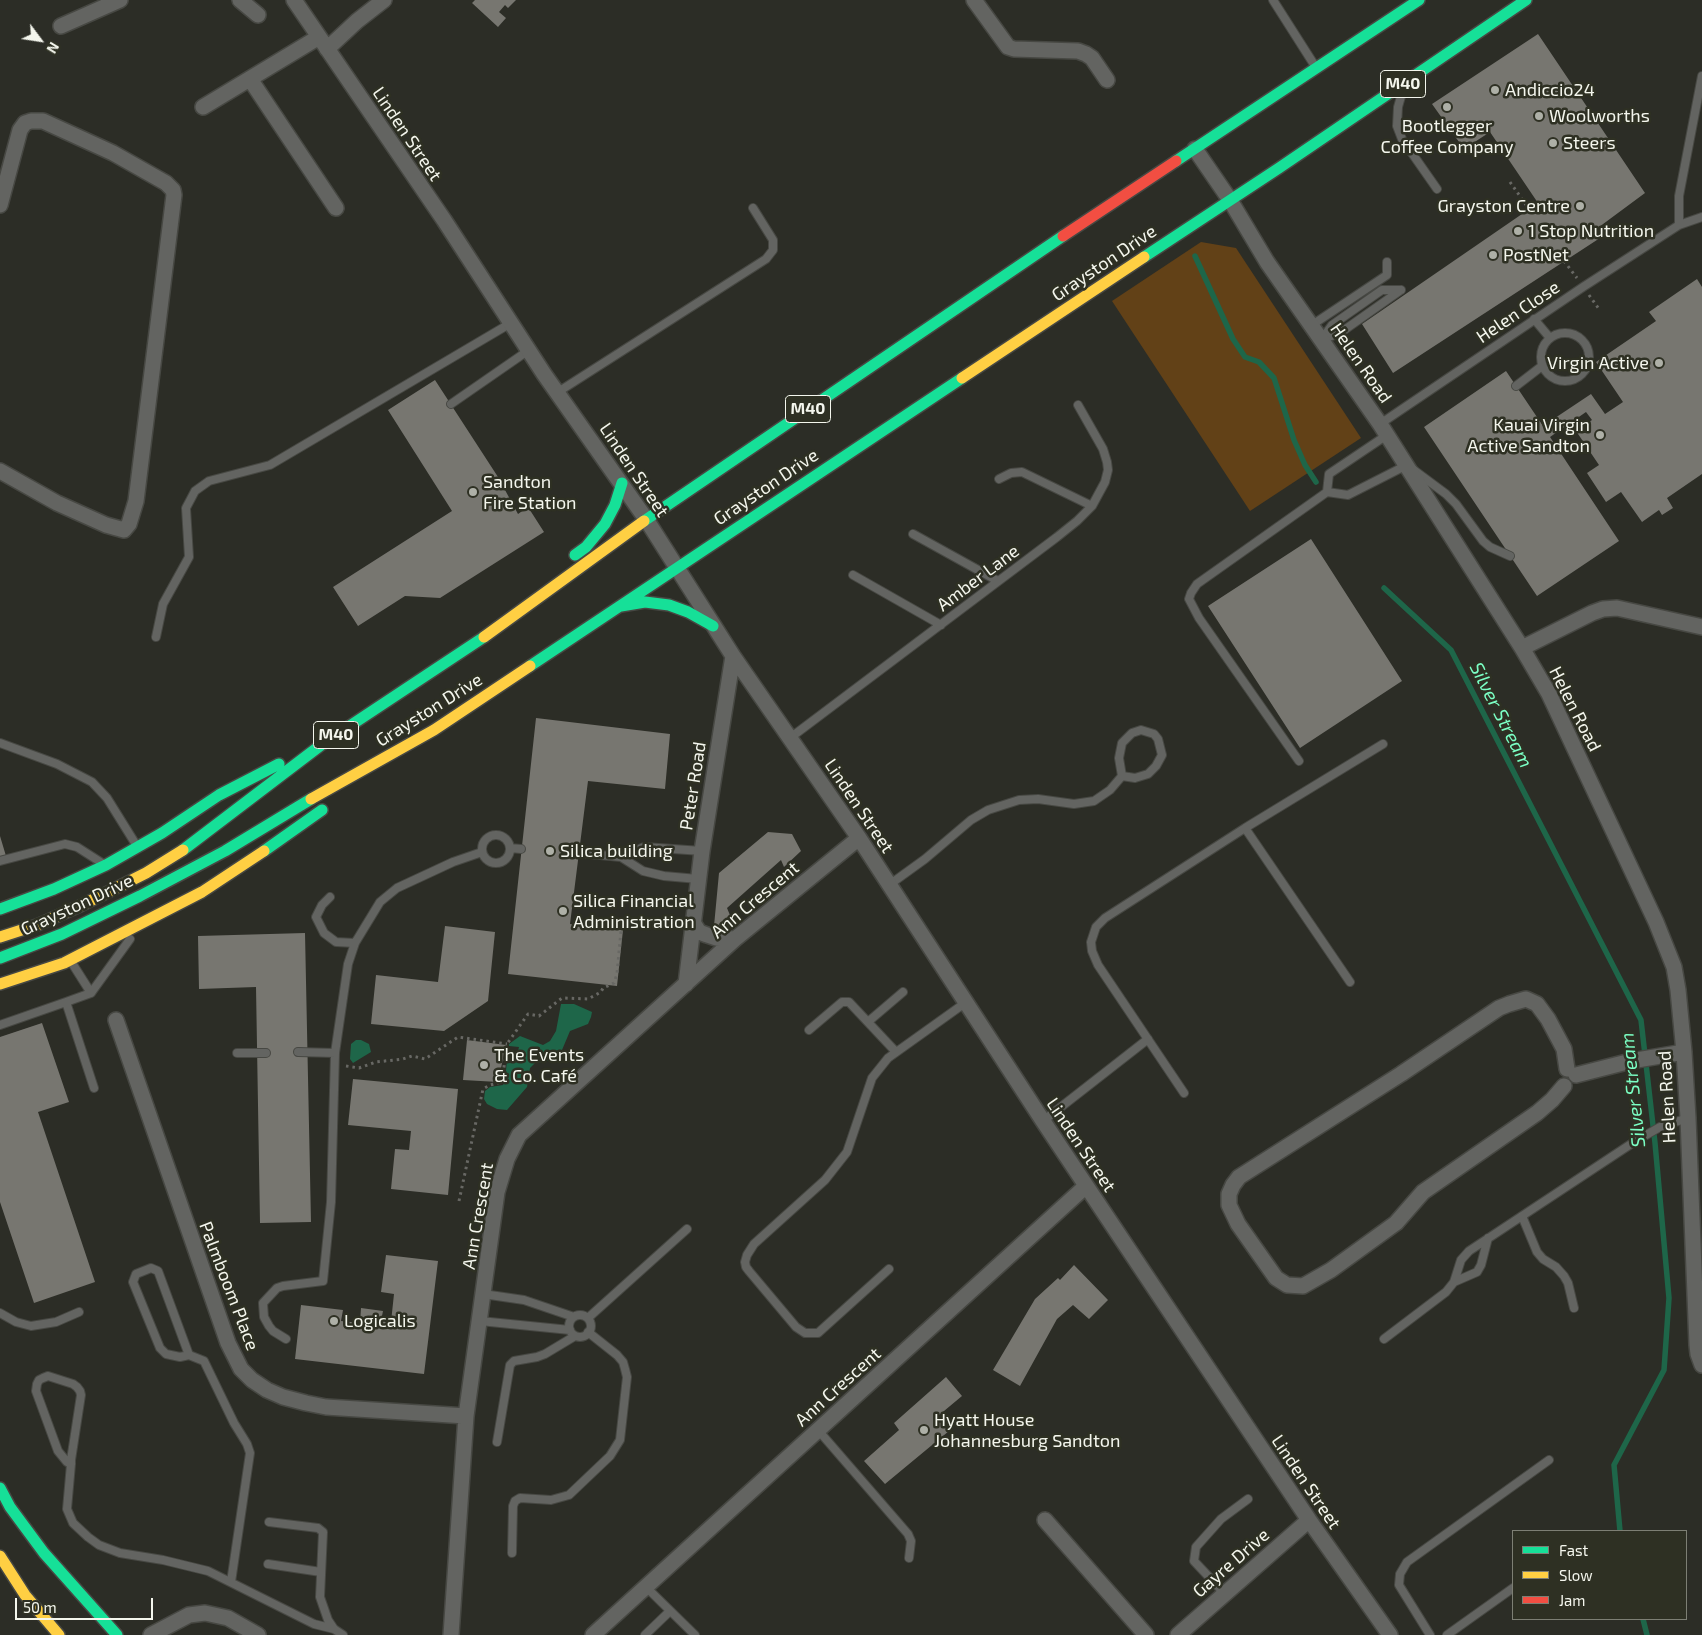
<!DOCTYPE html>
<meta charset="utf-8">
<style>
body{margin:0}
#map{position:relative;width:1702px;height:1635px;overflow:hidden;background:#2c2d26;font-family:"Exo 2",sans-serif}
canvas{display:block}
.legend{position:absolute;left:1512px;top:1530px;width:175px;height:90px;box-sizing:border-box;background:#2e3023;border:1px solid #7d7f74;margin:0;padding:6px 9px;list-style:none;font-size:15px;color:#f4f6ed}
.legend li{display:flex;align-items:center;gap:10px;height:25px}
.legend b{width:25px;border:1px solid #7d7f74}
.north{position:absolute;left:15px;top:15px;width:50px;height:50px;-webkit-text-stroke:4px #2e3023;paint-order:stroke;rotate:121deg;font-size:14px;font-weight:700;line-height:20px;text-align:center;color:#f4f6ed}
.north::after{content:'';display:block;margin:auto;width:18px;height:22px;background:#f4f6ed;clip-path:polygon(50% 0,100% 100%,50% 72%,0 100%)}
.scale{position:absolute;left:15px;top:1598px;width:138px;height:22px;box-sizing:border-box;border:2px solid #f4f6ed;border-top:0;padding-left:6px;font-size:15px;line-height:18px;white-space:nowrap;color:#f4f6ed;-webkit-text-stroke:4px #2e3023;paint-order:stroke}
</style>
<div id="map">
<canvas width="1702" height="1635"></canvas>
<ul class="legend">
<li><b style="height:6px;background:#16e098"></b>Fast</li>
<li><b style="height:6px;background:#ffcf43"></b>Slow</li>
<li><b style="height:6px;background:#f24e42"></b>Jam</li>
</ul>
<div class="north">N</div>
<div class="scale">50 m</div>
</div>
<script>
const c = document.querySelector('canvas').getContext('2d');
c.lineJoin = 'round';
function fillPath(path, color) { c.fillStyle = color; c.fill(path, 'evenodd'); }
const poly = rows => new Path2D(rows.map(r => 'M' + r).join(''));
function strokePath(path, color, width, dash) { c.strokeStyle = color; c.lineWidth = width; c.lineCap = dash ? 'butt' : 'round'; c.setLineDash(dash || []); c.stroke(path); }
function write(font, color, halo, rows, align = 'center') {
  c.font = font + ' "Exo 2",sans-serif'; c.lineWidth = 5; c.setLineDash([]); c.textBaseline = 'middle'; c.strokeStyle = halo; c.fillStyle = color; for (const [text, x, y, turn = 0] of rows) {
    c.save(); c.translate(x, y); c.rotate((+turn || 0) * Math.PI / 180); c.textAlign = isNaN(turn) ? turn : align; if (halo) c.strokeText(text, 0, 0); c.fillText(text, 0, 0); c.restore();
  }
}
fillPath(poly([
 [1201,242,1236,248,1361,438,1250,511,1112,301]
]), '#624117');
fillPath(poly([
 [561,1004,574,1004,592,1012,591,1017,588,1024,570,1031,562,1050,554,1060,535,1063,530,1068,527,1087,507,1110,497,1109,487,1104,484,1099,485,1091,490,1087,503,1085,505,1081,507,1060,516,1059,519,1047,509,1046,509,1044,520,1036,543,1045,550,1041,556,1031],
 [356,1040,361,1040,369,1044,371,1052,353,1063,350,1059,351,1044]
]), '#1e6649');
strokePath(poly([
 [1195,256,1233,339,1245,357,1259,362,1274,378,1294,440,1305,465,1316,482],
 [1384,588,1451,650,1641,1020,1655,1143,1669,1298,1664,1370,1614,1465,1620,1531],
 [1643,1619,1647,1635]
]), '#1e6649', 5.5);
fillPath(poly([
 [475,0,516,0,508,8,505,5,499,12,506,18,498,27,472,3],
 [1538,34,1645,193,1595,230,1600,238,1393,373,1362,324,1538,203,1490,132,1464,149,1432,104],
 [1697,279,1702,287,1702,474,1667,498,1673,508,1662,515,1659,510,1642,522,1621,492,1606,502,1587,473,1599,465,1576,431,1592,420,1586,412,1550,437,1619,541,1537,596,1424,427,1506,371,1543,426,1591,394,1605,414,1623,402,1596,362,1656,321,1649,312],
 [435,380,498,477,518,514,528,507,544,532,440,598,405,596,358,626,333,587,452,511,388,410],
 [1311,539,1402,681,1300,748,1208,606],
 [536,718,670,734,665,789,588,781,570,924,623,930,617,986,508,974],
 [768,832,792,834,801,851,784,867,781,860,727,908,732,920,724,933,714,926,719,873],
 [0,836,6,856,0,857],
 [445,926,495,932,488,1001,444,1031,371,1024,376,975,438,982],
 [305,933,311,1222,260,1223,256,987,199,989,198,936],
 [42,1023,69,1102,38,1112,95,1282,34,1303,0,1202,0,1037],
 [467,1040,506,1045,498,1082,463,1080],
 [353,1079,458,1089,448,1195,391,1189,395,1149,409,1150,411,1131,348,1125],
 [386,1255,438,1261,424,1374,295,1359,301,1305,343,1310,341,1321,360,1323,361,1308,383,1311,381,1321,391,1322,394,1294,381,1292],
 [1074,1265,1108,1300,1089,1319,1073,1305,1057,1319,1020,1386,993,1370,1035,1299,1058,1278,1060,1280],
 [946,1377,962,1396,938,1416,949,1431,885,1484,864,1461,899,1430,894,1423]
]), '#777670');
const lane = poly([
 [1273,0,1315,66],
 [1402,93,1398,107,1397,126,1402,139,1437,189],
 [1679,225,1679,196,1702,76],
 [1534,319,1550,338],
 [1312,325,1387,275,1387,262],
 '1541 357a24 24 0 1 1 48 0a24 24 0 1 1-48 0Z',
 [1322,339,1332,325,1382,290,1401,290],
 [1323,339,1340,333,1401,290],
 [1516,386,1542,366],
 [558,392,766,259,773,250,773,240,753,208],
 [451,404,529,350],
 [1380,424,1583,287,1679,225,1702,217],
 [999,479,1011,473,1022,472,1092,506],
 [1327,492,1329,474,1387,435],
 [913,534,998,581],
 [853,575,941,625],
 [156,637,163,604,189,557,186,508,195,491,209,481,270,465,511,323],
 [790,738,1057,537,1077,521,1092,506,1105,482,1108,470,1107,462,1103,449,1078,405],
 [0,743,57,764,92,782,107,798,135,843],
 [1299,761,1199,618,1189,599,1191,593,1197,584,1327,492,1348,495,1407,465,1446,494,1456,504,1483,541,1490,547,1510,556],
 [1245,828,1350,982],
 '482 849a14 14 0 1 1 28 0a14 14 0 1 1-28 0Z',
 [510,848,521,849],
 [579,853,621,857,643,871,664,876,698,879],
 [621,857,644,847,702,851],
 [0,861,65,844,77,847,102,863],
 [889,885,925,859,971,820,988,810,1019,800,1038,799,1074,804,1094,801,1110,790,1122,776,1119,758,1122,743,1132,733,1141,730,1154,734,1158,739,1162,755,1156,766,1148,774,1135,778,1122,776],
 [330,897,322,905,316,917,324,933,336,942,355,943],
 [72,963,91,993],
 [66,1002,91,993,130,939],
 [869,1021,903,992],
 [0,1025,66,1002,94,1088],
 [809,1030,842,1002,849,1002,896,1052],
 [298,1052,335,1053],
 [237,1053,266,1053],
 [1184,1093,1098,965,1092,951,1091,942,1096,927,1105,918,1245,828,1383,744],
 [1043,1121,1148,1039],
 [1522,1216,1537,1252,1543,1259,1556,1267,1564,1276,1568,1283,1574,1308],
 [889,1269,818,1333,805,1333,796,1327,749,1271,746,1267,745,1262,747,1255,754,1244,825,1180,847,1152,872,1078,888,1058,965,1003],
 [1454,1282,1477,1272,1481,1265,1488,1238],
 [483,1294,524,1300,574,1317],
 [0,1313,16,1322,31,1326,56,1322,79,1312],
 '569 1326a11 11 0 1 1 22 0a11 11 0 1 1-22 0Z',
 [588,1318,687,1229],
 [480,1321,570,1330],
 [286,1339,273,1331,269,1326,264,1317,263,1303,277,1288,283,1286,323,1281,331,1202,335,1053,348,964,355,943,380,902,397,888,453,862,482,852],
 [1384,1339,1446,1292,1454,1282,1461,1260,1469,1251,1634,1142,1660,1127,1688,1118],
 [189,1355,158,1271,151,1268,136,1274,133,1282,160,1348,166,1354,180,1357,189,1355,204,1361,234,1423,247,1444,250,1453,231,1582],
 [818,1430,908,1534,911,1541,909,1558],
 [497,1442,510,1365,514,1361,537,1357,545,1354,575,1336],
 [71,1464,67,1462,58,1451,36,1391,37,1384,39,1380,43,1378,48,1376,73,1384,77,1387,80,1391,81,1395,71,1460,71,1464,67,1509,73,1523,88,1537,99,1545,120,1553,163,1560,208,1571,314,1624,334,1629],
 [269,1522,318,1528,323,1532,320,1597,328,1620,334,1629,343,1635],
 [512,1553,513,1506,515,1501,520,1498,551,1500,569,1495,610,1456,620,1440,627,1377,625,1369,623,1362,617,1355,588,1332],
 [268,1564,321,1572],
 [646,1587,695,1635],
 [1225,1594,1194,1561,1196,1547,1221,1519,1248,1499],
 [645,1635,670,1611],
 [1430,1635,1399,1585,1400,1574,1407,1562,1549,1460],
 [1447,1635,1513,1588]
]);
const street = poly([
 [240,0,258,15],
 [294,0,444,220,544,374,646,519,733,656,859,838,1043,1121,1309,1520,1390,1635],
 [974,0,1008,47,1014,49,1078,51,1086,54,1092,58,1107,80],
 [61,26,120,0],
 [327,49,357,21,384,0],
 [250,79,336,208],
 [203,107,319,37],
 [1195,149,1230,200,1267,262,1380,424,1522,648,1549,694,1656,922,1674,967,1678,990,1684,1052,1688,1118,1697,1345,1698,1354,1702,1365],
 [0,205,20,130,25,123,31,121,43,121,113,153,166,183,173,190,174,195,136,501,129,524,124,530,106,525,57,503,0,471],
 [1522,648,1592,613,1603,609,1617,608,1702,627],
 [694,924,699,932,707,935,716,938,735,939],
 [686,984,702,851,733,656],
 [116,1020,228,1343,241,1369,252,1380,267,1390,283,1397,306,1403,326,1407,466,1416],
 [1576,1075,1631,1061,1684,1052],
 [1564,1086,1552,1100,1537,1113,1423,1192,1396,1223,1331,1270,1303,1286,1287,1285,1276,1278,1238,1224,1229,1205,1229,1194,1233,1185,1239,1177,1401,1074,1499,1008,1509,1004,1526,999,1537,1004,1548,1019,1564,1049,1567,1069],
 [1045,1520,1146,1635],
 [151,1635,189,1615,205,1613,228,1618,258,1635],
 [451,1635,466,1416,497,1192,507,1159,519,1135,735,939,859,838],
 [593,1635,1086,1186],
 [1178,1635,1309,1520]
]);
const fast = poly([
 [1176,161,1419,0],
 [1144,257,1279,168,1526,0],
 [644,521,1063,236],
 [575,555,586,547,605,524,615,505,622,483],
 [621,606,645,602,669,605,688,612,713,626],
 [530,666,962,378],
 [183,850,321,745,484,637],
 [264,851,322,810],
 [0,909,54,889,106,865,162,833,219,795,279,764],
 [0,958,62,934,140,896,225,851,311,799],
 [0,1488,10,1507,44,1553,117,1635]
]);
const slow = poly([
 [962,378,1144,257],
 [484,637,644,521],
 [311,799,434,730,530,666],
 [0,937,37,925,80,906,146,873,183,850],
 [0,984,64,963,202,892,264,851],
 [0,1556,25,1595,59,1635]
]);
const jam = poly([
 [1063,236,1176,161]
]);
strokePath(lane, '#474843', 10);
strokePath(street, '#474843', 18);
strokePath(fast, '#474843', 14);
strokePath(slow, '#474843', 14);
strokePath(jam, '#474843', 14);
strokePath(poly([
 [1510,182,1529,209],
 [1564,261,1577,278],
 [1589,295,1599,309],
 [346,1066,359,1068,376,1062,403,1059,412,1056,425,1059,458,1037,507,1044],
 [459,1201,483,1089,490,1085,502,1082,507,1044,528,1014,539,1016,562,998,588,999,601,992,603,988,614,983,617,974,621,931]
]), '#686864', 3, [2.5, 4]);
strokePath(lane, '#636461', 8);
strokePath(street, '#636461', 15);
strokePath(fast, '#16e098', 11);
strokePath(slow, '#ffcf43', 11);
strokePath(jam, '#f24e42', 11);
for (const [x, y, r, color] of [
 [1495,90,5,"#aeb0a7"],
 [1447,107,5,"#aeb0a7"],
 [1539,116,5,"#aeb0a7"],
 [1553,143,5,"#aeb0a7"],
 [1580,206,5,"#aeb0a7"],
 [1518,231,5,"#aeb0a7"],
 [1493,255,5,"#aeb0a7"],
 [1659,363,5,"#aeb0a7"],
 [1600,435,5,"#aeb0a7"],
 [473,492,5,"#aeb0a7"],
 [550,851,5,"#aeb0a7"],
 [563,911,5,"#aeb0a7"],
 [484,1065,5,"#aeb0a7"],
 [334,1321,5,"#aeb0a7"],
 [924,1430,5,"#aeb0a7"]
]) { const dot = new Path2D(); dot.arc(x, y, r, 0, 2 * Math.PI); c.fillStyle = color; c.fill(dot); strokePath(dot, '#2e3023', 2); }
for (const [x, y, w] of [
 [1403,84,45],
 [808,409,45],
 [336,735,45]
]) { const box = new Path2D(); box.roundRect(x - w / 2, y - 13.5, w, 27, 4); c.fillStyle = '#2e3023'; c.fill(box); strokePath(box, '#f4f6ed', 1); }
write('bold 16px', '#f4f6ed', null, [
 ["M40",1403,84],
 ["M40",808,409],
 ["M40",336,735]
]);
write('18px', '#f4f6ed', '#2e3023', [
 ["Andiccio24",1505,90],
 ["Woolworths",1549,116],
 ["Bootlegger",1447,126,"center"],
 ["Coffee Company",1447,147,"center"],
 ["Steers",1563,143],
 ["Grayston Centre",1570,206,"right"],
 ["1 Stop Nutrition",1528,231],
 ["PostNet",1503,255],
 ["Virgin Active",1649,363,"right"],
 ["Kauai Virgin",1590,425,"right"],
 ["Active Sandton",1590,446,"right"],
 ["Sandton",483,482],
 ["Fire Station",483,503],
 ["Silica building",560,851],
 ["Silica Financial",573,901],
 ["Administration",573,922],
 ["The Events",494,1055],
 ["& Co. Café",494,1076],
 ["Logicalis",344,1321],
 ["Hyatt House",934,1420],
 ["Johannesburg Sandton",934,1441]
], 'left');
write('18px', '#f4f6ed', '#2e3023', [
 ["Linden Street",407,134,56],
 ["Grayston Drive",1104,263,-34],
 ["Helen Close",1518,312,-34],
 ["Helen Road",1361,363,55],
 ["Linden Street",634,470,56],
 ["Grayston Drive",766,487,-34],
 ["Amber Lane",978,578,-37],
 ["Helen Road",1575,709,63],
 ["Grayston Drive",429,710,-32],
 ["Peter Road",693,786,-81],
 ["Linden Street",859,806,56],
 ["Ann Crescent",755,900,-40],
 ["Grayston Drive",77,905,-25],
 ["Helen Road",1667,1097,-93],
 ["Linden Street",1081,1145,56],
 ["Ann Crescent",478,1216,-80],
 ["Palmboom Place",229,1286,69],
 ["Ann Crescent",838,1387,-42],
 ["Linden Street",1306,1482,56],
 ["Gayre Drive",1231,1563,-41]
]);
write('italic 19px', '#7bffc5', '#2e3023', [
 ["Silver Stream",1501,715,63],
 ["Silver Stream",1633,1090,-96]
]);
</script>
